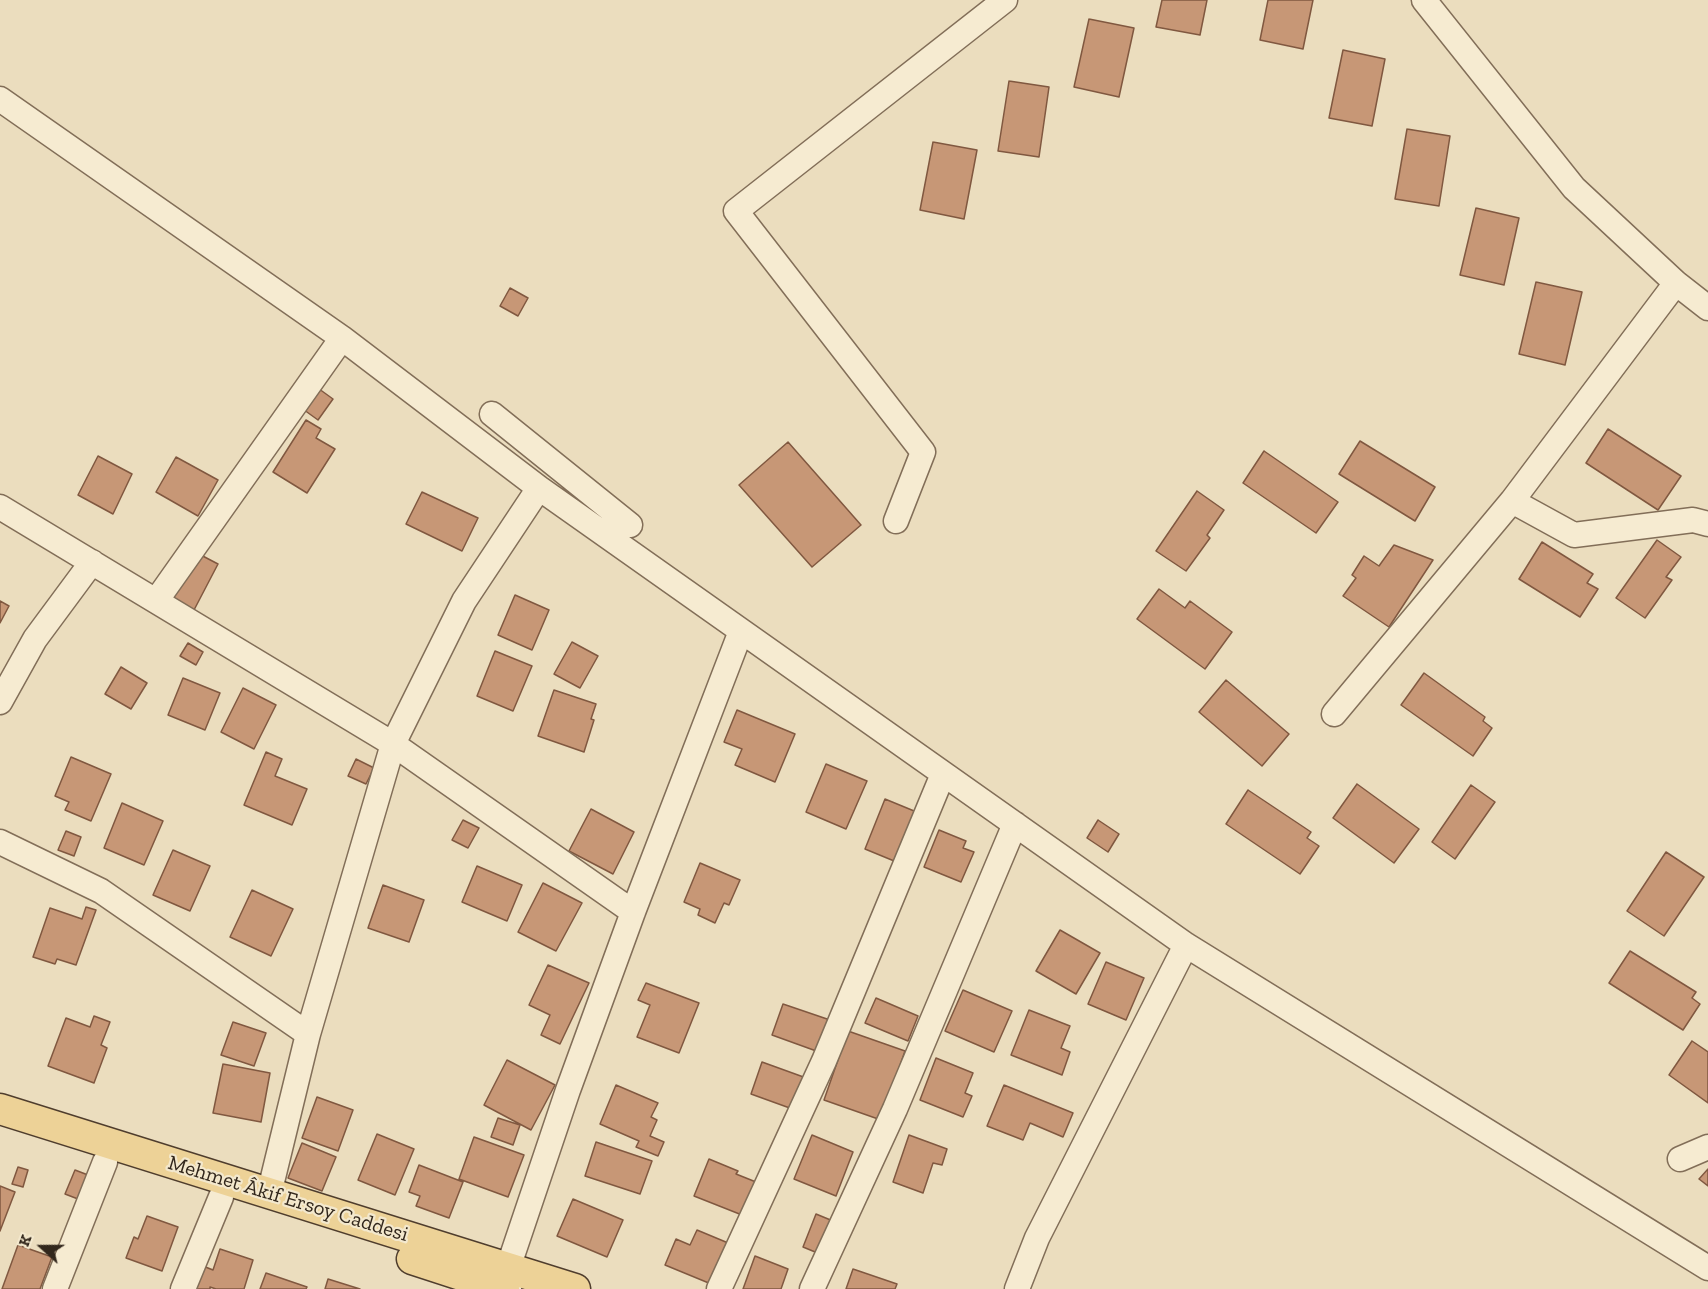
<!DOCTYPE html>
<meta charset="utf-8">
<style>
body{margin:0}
#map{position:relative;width:1708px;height:1289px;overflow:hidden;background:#ebddbe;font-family:"Zilla Slab",serif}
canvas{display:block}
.north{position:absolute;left:12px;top:1217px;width:60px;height:60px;-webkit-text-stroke:4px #f3e8cd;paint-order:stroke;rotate:291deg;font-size:16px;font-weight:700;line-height:24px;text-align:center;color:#32271c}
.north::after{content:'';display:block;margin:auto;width:21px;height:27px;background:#32271c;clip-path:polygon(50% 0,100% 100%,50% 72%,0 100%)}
</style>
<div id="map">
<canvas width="1708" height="1289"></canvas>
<div class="north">K</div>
</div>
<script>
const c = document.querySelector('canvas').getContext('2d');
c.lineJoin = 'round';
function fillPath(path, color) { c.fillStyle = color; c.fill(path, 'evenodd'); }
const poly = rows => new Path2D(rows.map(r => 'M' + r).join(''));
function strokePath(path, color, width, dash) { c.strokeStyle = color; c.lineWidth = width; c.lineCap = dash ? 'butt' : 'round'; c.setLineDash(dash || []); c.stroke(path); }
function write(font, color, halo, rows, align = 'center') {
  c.font = font + ' "Zilla Slab",serif'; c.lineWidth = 4.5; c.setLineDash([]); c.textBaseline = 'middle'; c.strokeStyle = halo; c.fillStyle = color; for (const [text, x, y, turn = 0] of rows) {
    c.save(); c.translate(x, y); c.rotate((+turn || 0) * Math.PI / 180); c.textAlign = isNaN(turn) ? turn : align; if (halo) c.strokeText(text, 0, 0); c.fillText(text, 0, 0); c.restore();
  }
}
const building = poly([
 [1162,0,1207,0,1200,35,1156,27,1162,0],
 [1268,0,1313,0,1303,49,1260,40,1268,0],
 [1089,19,1134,28,1119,97,1074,87,1089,19],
 [1343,50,1385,59,1372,126,1329,118,1343,50],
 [1009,81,1049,87,1039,157,998,151,1009,81],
 [1407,129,1450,136,1439,206,1395,199,1407,129],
 [933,142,977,150,964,219,920,210,933,142],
 [1476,208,1519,218,1504,285,1460,275,1476,208],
 [1536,282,1582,292,1565,365,1519,354,1536,282],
 [510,288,528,298,518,316,500,306,510,288],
 [315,386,333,399,318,420,300,407,315,386],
 [306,420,321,429,316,438,335,449,307,493,273,472,306,420],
 [1608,429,1681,476,1658,510,1586,463,1608,429],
 [1360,441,1435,487,1415,521,1339,474,1360,441],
 [788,442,861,525,812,567,739,485,788,442],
 [1264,451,1338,502,1316,533,1243,483,1264,451],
 [98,456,132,474,113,514,78,495,98,456],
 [176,457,218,480,198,516,156,492,176,457],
 [1197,491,1224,510,1207,535,1210,538,1186,571,1156,551,1197,491],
 [422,492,478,518,462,551,406,524,422,492],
 [1657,540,1681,557,1666,577,1672,580,1645,618,1616,598,1657,540],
 [1542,542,1593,574,1587,583,1598,589,1580,617,1519,579,1542,542],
 [1394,545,1433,560,1389,627,1343,596,1356,578,1352,575,1364,556,1379,566,1394,545],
 [197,553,218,564,194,610,173,598,197,553],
 [1159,589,1185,608,1190,601,1232,632,1205,669,1137,619,1159,589],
 [515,595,549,610,532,650,498,635,515,595],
 [0,601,9,606,0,623,0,601],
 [572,642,598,656,580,688,554,674,572,642],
 [188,643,203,652,196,665,180,656,188,643],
 [495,651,532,666,513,711,477,696,495,651],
 [121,667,147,683,131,709,105,694,121,667],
 [1424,673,1485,717,1483,721,1492,728,1473,756,1401,705,1424,673],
 [183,678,220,693,205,730,168,715,183,678],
 [1226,680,1289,734,1262,766,1199,712,1226,680],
 [243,688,276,705,254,749,221,732,243,688],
 [554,690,596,704,591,719,594,720,584,752,538,736,554,690],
 [737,710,795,734,775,782,735,765,742,749,724,742,737,710],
 [266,752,282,759,275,776,307,789,292,825,244,805,266,752],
 [71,757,111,774,91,821,65,810,69,802,55,796,71,757],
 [356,759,374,768,366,784,348,776,356,759],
 [826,764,867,781,846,829,806,812,826,764],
 [1357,784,1419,829,1394,863,1333,818,1357,784],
 [1471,785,1495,802,1455,859,1432,842,1471,785],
 [1248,790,1311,832,1307,838,1319,846,1300,874,1226,824,1248,790],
 [885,799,919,813,899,863,865,849,885,799],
 [122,803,163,821,144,865,104,848,122,803],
 [591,809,634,832,613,874,569,851,591,809],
 [463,820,479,828,468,848,452,840,463,820],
 [1098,820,1119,834,1108,852,1087,838,1098,820],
 [939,830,966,841,963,848,974,852,961,882,924,867,939,830],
 [66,831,81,837,74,856,58,850,66,831],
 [173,850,210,866,190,911,153,895,173,850],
 [1666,852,1704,877,1664,936,1627,911,1666,852],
 [700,863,740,880,729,905,724,903,715,923,698,915,700,909,684,902,700,863],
 [477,866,522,885,507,921,462,902,477,866],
 [543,883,582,903,556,951,518,932,543,883],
 [383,885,424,900,409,942,368,928,383,885],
 [252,890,293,909,271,956,230,937,252,890],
 [86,907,96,910,76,965,57,959,55,964,33,957,50,908,82,919,86,907],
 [1060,930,1100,953,1076,994,1036,971,1060,930],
 [1630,951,1696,992,1692,998,1700,1004,1683,1030,1609,983,1630,951],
 [1106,962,1144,978,1126,1020,1088,1004,1106,962],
 [548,965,589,983,560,1044,541,1035,550,1015,529,1005,548,965],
 [646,983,699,1003,679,1053,637,1037,650,1005,638,1000,646,983],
 [963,990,1012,1011,994,1052,945,1031,963,990],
 [876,998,918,1016,908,1041,865,1023,876,998],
 [783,1004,830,1020,819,1052,772,1035,783,1004],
 [1029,1010,1070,1026,1061,1048,1070,1052,1062,1075,1011,1055,1029,1010],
 [94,1016,110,1022,101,1045,107,1048,94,1083,48,1066,66,1018,90,1027,94,1016],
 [233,1022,266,1033,254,1066,221,1055,233,1022],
 [848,1031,905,1051,881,1120,824,1100,848,1031],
 [1692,1041,1708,1052,1708,1103,1669,1075,1692,1041],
 [936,1058,973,1073,965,1093,972,1096,963,1117,920,1100,936,1058],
 [507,1060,555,1085,531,1130,484,1105,507,1060],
 [762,1062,809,1079,798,1111,751,1094,762,1062],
 [223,1064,270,1073,261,1122,213,1113,223,1064],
 [616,1085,658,1103,651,1117,657,1120,650,1136,664,1142,658,1156,636,1147,639,1141,600,1124,616,1085],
 [1004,1085,1073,1113,1063,1137,1030,1123,1023,1140,987,1126,1004,1085],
 [317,1097,353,1110,338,1151,302,1138,317,1097],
 [498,1118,520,1125,513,1145,491,1137,498,1118],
 [377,1134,414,1149,395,1195,358,1180,377,1134],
 [812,1135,853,1152,836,1196,794,1179,812,1135],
 [909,1135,947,1149,942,1165,933,1163,923,1193,893,1182,909,1135],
 [474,1137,524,1155,508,1197,459,1179,474,1137],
 [596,1142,652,1161,640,1194,585,1176,596,1142],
 [302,1143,336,1157,322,1191,288,1178,302,1143],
 [709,1159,738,1171,736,1174,756,1182,742,1215,694,1196,709,1159],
 [419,1165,463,1182,449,1218,416,1206,420,1196,409,1192,419,1165],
 [18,1167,28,1170,23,1187,12,1184,18,1167],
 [1708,1169,1708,1186,1699,1179,1708,1169],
 [75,1170,88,1175,78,1199,65,1194,75,1170],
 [0,1186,15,1192,0,1231,0,1186],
 [573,1199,623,1220,607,1257,557,1236,573,1199],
 [816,1214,833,1221,820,1254,803,1247,816,1214],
 [147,1216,178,1227,162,1271,126,1258,134,1237,138,1239,147,1216],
 [697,1230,733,1245,716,1286,665,1265,676,1239,690,1245,697,1230],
 [18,1245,52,1257,40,1289,2,1289,18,1245],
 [220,1249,253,1260,244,1289,216,1289,210,1287,210,1289,195,1289,203,1266,213,1270,220,1249],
 [755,1256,788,1269,781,1289,743,1289,755,1256],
 [853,1269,897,1284,895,1289,846,1289,853,1269],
 [266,1273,307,1287,306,1289,260,1289,266,1273],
 [328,1279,360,1289,325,1289,328,1279]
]);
fillPath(building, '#c79776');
strokePath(building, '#805840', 1.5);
const minor = poly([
 [1424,0,1574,188,1676,283,1708,308],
 [0,99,342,338,539,488,1186,945,1708,1268],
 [492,414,630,525],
 [1512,501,1574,535,1693,520,1708,524],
 [0,507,393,744,633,912],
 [896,521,923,452,736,211,1005,0],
 [156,601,342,338],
 [0,702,35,639,92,562],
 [1334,714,1512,501,1676,283],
 [0,842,101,891,308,1034],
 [1680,1159,1708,1147],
 [269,1194,308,1034,393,744,464,601,539,488],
 [510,1284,508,1268,568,1090,633,912,741,631],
 [55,1289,105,1162],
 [183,1289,221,1197],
 [719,1289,824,1061,943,774],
 [812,1289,895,1109,1015,824],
 [1017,1289,1037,1238,1186,945]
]);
const major = poly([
 [0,1109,575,1289],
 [412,1259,504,1289]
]);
strokePath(minor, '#826e58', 27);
strokePath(major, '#4f3d2d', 33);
strokePath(minor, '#f6ebd1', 24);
strokePath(major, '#edd297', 30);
write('21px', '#32271c', '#f3e8cd', [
 ["Mehmet Âkif Ersoy Caddesi",288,1199,17]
]);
</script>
